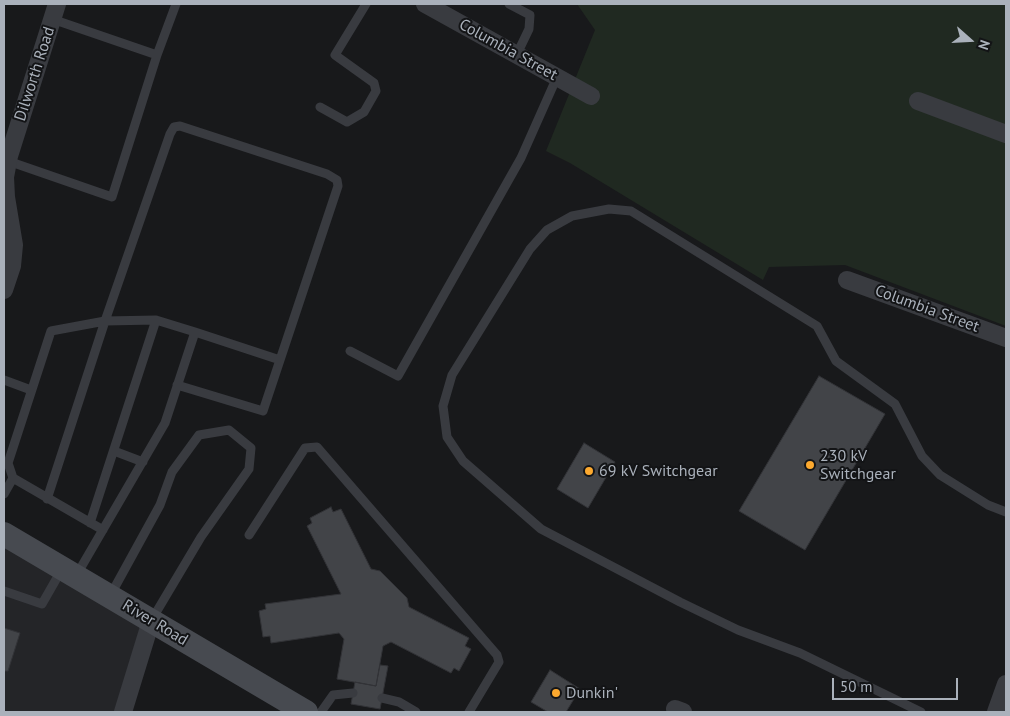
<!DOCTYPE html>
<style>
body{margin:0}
#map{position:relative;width:1010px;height:716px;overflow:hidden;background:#18191b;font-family:"PT Sans",sans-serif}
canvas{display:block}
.frame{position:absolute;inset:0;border:5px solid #aab1bb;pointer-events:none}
.north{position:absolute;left:945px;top:15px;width:50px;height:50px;-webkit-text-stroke:4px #131416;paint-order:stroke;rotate:109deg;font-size:14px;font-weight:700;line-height:20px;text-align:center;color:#aab1bb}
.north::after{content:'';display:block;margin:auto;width:18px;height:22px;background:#aab1bb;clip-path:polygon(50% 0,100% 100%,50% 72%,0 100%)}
.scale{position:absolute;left:832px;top:678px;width:126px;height:22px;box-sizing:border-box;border:2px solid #aab1bb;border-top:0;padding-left:6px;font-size:15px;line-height:18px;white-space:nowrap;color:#aab1bb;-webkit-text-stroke:4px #131416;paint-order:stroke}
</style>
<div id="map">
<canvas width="1010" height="716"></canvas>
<div class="frame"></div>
<div class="north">N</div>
<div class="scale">50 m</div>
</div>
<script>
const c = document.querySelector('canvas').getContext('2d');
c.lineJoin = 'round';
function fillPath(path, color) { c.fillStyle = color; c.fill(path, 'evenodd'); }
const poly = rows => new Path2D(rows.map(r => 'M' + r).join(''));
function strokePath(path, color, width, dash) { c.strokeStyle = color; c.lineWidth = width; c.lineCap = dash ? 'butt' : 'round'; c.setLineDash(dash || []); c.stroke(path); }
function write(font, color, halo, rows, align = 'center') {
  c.font = font + ' "PT Sans",sans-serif'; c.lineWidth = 4; c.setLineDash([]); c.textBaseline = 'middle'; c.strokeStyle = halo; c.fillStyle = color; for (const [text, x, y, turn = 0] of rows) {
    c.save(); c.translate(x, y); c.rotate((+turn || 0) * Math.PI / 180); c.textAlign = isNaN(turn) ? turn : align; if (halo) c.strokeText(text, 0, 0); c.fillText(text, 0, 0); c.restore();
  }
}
fillPath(poly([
 [4,534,151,621,123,712,4,712]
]), '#242528');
fillPath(poly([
 [577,4,1006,4,1006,326,845,265,769,267,763,280,570,163,546,151,595,30]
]), '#202921');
const building = poly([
 [819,376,885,414,805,550,739,511,819,376],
 [584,443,615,462,588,508,557,489,584,443],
 [331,507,333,512,341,509,371,569,380,571,407,598,409,607,469,638,465,646,471,649,459,671,454,668,451,673,391,642,383,646,376,686,337,679,344,639,339,633,271,643,270,636,263,637,259,611,266,609,265,604,341,594,307,526,312,523,310,518,331,507],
 [4,628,20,633,8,671,4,671,4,628],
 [380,665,388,666,380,709,351,704,355,682,376,686,380,665],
 [550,670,580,689,566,712,548,712,531,702,550,670]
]);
fillPath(building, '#424448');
strokePath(building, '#323337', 1);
strokePath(poly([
 [509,4,530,15,529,29,517,54],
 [52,19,157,55,176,4],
 [320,107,347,122,364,112,376,91,374,83,335,55,366,4],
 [8,161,112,197,157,55],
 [350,351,398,376,521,158,557,77],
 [4,380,31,390],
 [114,451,143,462],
 [4,494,13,478],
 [47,499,105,321,156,320],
 [90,523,156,320,195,332],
 [103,530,13,478,8,463,51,331,105,321,170,134,174,127,180,126,327,174,337,180,338,186,280,360],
 [249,535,305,448,317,447,497,655,499,662,469,712],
 [76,576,165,423,195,332,280,360,263,411,177,385],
 [4,591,42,604,62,569],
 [110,596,160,505,172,472,199,435,229,430,251,448,249,469,201,537,151,621],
 [382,698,399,702,416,712],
 [321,712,333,695,353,693],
 [921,712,800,653,738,630,680,602,541,529,463,461,447,437,443,406,452,375,530,249,547,230,572,216,609,209,631,211,817,326,836,361,895,404,922,456,940,475,988,505,1006,512]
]), '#393b40', 9);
strokePath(poly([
 [425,4,591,96],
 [918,101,1006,134],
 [847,280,1006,338],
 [4,290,12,266,14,245,6,197,5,177,9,156,57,4],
 [675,709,683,712],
 [123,712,151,621],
 [996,712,1006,684]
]), '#393b40', 18);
strokePath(poly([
 [4,534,306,712]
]), '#474a50', 24);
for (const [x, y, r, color] of [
 [810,465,5,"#fca92f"],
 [589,471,5,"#fca92f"],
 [556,693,5,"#fca92f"]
]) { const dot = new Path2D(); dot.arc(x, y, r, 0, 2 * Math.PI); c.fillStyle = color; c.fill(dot); strokePath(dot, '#131416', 2); }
write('16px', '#aab1bb', '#131416', [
 ["Columbia Street",508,50,29],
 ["Dilworth Road",35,74,-72],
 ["Columbia Street",927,309,20],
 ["River Road",155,623,31]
]);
write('16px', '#aab1bb', '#131416', [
 ["230 kV",820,456],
 ["Switchgear",820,474],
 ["69 kV Switchgear",599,471],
 ["Dunkin'",566,693]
], 'left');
</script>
